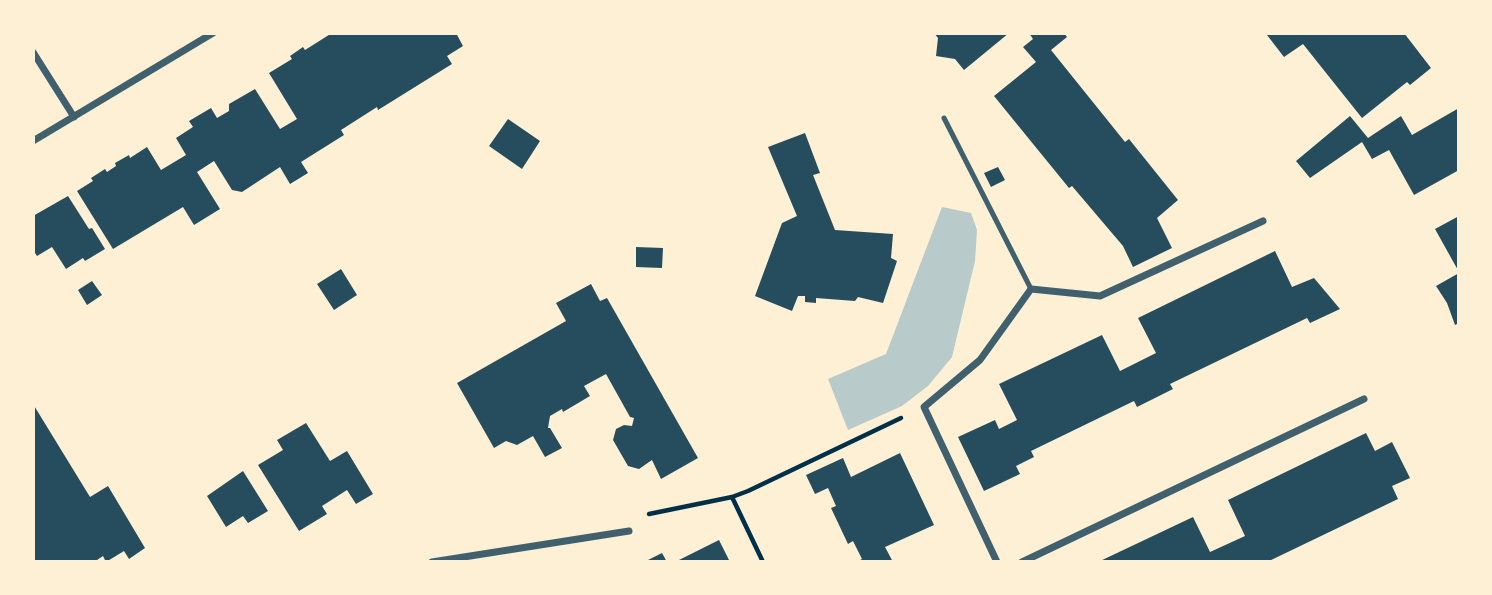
<!DOCTYPE html>
<style>
body{margin:0}
#map{position:relative;width:1492px;height:595px;overflow:hidden;background:#fdf0d5;font-family:"Fira Sans",sans-serif}
canvas{display:block}
.frame{position:absolute;inset:0;border:35px solid #fdf0d5;pointer-events:none}
</style>
<div id="map">
<canvas width="1492" height="595"></canvas>
<div class="frame"></div>
</div>
<script>
const c = document.querySelector('canvas').getContext('2d');
c.lineJoin = 'round';
function fillPath(path, color) { c.fillStyle = color; c.fill(path, 'evenodd'); }
const poly = rows => new Path2D(rows.map(r => 'M' + r).join(''));
function strokePath(path, color, width, dash) { c.strokeStyle = color; c.lineWidth = width; c.lineCap = dash ? 'butt' : 'round'; c.setLineDash(dash || []); c.stroke(path); }
fillPath(poly([
 [942,207,971,213,977,230,975,261,952,357,928,386,902,406,848,430,828,379,886,354]
]), '#b9caca');
fillPath(poly([
 [332,33,456,33,463,46,447,56,452,64,378,110,377,107,341,130,344,135,301,162,308,173,290,184,280,167,242,192,232,190,214,161,197,172,220,209,194,225,183,207,113,249,77,191,93,181,91,178,105,169,107,172,116,166,115,163,129,155,130,158,147,147,161,170,186,155,176,138,193,127,189,121,211,108,217,118,229,111,229,104,255,89,280,129,297,119,269,73,292,59,290,56,303,47,305,50],
 [934,33,1009,33,964,70,955,59,936,56,938,38],
 [1029,33,1064,33,1067,37,1051,50,1125,142,1129,139,1178,200,1157,218,1172,248,1133,267,1123,246,1072,186,1069,188,994,96,1036,62,1023,47,1033,39],
 [1269,33,1404,33,1431,68,1410,85,1407,82,1362,118,1303,44,1284,57,1267,35],
 [1459,108,1459,170,1414,195,1389,150,1372,159,1362,142,1310,178,1296,161,1350,116,1368,138,1401,116,1412,135],
 [508,119,540,141,522,169,489,146],
 [805,133,820,173,813,175,835,230,893,234,891,258,897,261,883,303,858,297,855,301,816,298,816,303,805,302,805,296,798,296,792,311,755,296,782,223,797,216,768,147],
 [998,167,1005,180,991,187,984,173],
 [68,196,89,229,92,228,105,249,85,261,83,258,66,269,52,247,37,256,33,250,33,216],
 [1459,216,1459,272,1435,229],
 [636,247,663,248,662,268,636,267],
 [1275,251,1292,287,1314,278,1340,309,1310,323,1307,318,1170,384,1173,389,1137,407,1134,401,1031,451,1034,457,1016,466,1020,474,984,491,958,437,995,420,999,429,1017,420,999,384,1102,335,1120,371,1156,353,1138,318],
 [341,269,357,295,334,310,317,284],
 [1459,273,1459,323,1455,325,1447,303,1436,286],
 [92,281,102,295,87,305,78,290],
 [591,284,600,301,607,298,698,458,661,479,652,460,639,469,628,466,613,440,616,429,624,425,632,426,634,418,630,417,606,374,584,386,590,396,563,412,562,409,550,416,548,428,550,428,562,448,545,457,533,436,517,445,506,441,494,448,457,383,566,321,556,303],
 [33,404,90,497,108,486,145,548,129,559,124,551,106,562,103,556,94,562,67,562,66,560,62,562,33,562],
 [306,423,330,461,347,451,373,494,356,504,347,490,322,506,327,514,299,531,258,465,283,450,277,440],
 [1366,433,1375,451,1392,442,1410,478,1392,486,1398,499,1267,562,1098,562,1193,517,1210,552,1245,536,1228,500],
 [900,453,934,525,885,547,893,562,856,562,862,559,853,541,848,544,831,508,836,506,828,488,815,494,806,475,843,458,851,477],
 [243,471,268,511,248,523,243,516,226,527,207,496],
 [719,540,730,562,675,562],
 [662,553,667,562,644,562]
]), '#264d5e');
strokePath(poly([
 [732,497,763,562],
 [649,514,732,497,748,491,901,418]
]), '#003049', 4.5);
strokePath(poly([
 [944,118,1031,289]
]), '#3f606c', 5);
strokePath(poly([
 [33,52,74,117],
 [33,141,213,33],
 [432,562,629,531],
 [997,562,924,407,980,360,1031,289,1100,296,1263,221],
 [1022,562,1364,399]
]), '#3f606c', 7);
</script>
